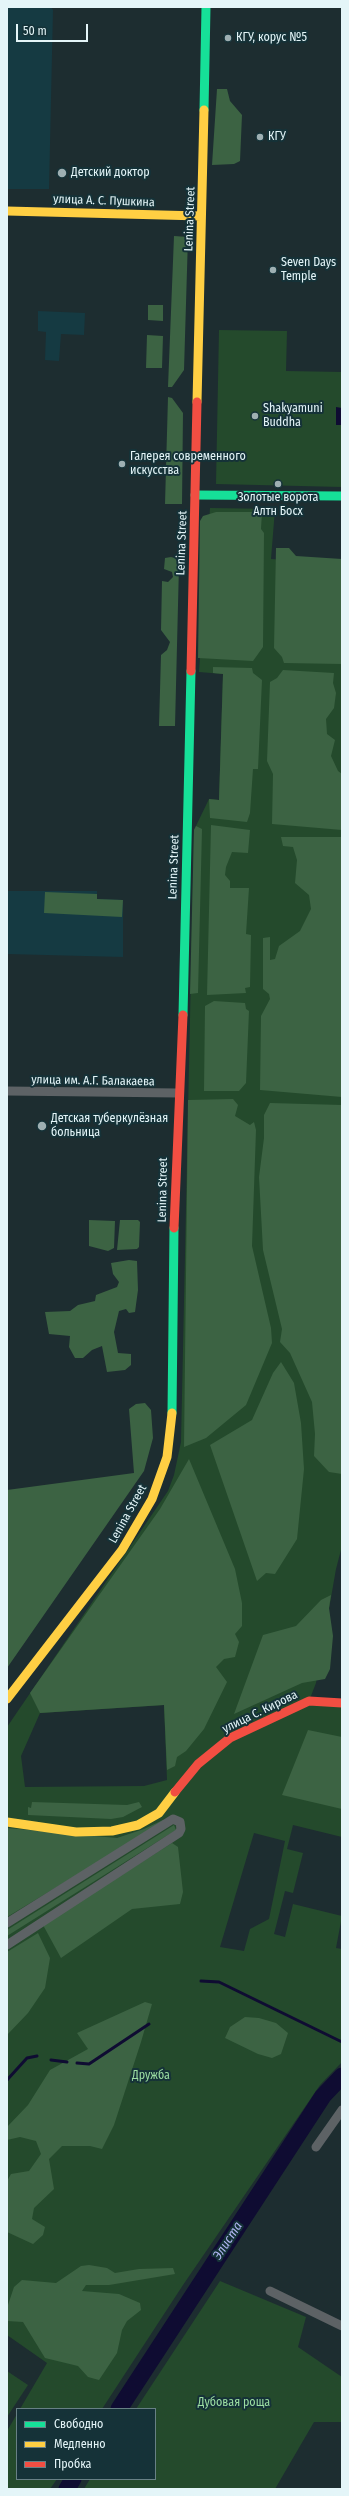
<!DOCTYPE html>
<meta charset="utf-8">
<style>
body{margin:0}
#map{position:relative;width:349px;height:2496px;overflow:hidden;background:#1d2d30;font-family:"Fira Sans Condensed",sans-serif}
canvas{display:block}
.frame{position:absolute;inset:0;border:8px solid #e4f5f8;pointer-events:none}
.legend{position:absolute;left:16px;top:2408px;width:140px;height:72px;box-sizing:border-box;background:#153238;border:1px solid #688085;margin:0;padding:5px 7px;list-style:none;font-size:12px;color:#e4f5f8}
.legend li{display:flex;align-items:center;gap:8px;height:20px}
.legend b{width:20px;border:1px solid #688085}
.scale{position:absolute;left:16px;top:24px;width:72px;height:18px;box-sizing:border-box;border:2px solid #e4f5f8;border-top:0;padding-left:5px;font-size:12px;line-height:14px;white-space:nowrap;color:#e4f5f8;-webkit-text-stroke:3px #153238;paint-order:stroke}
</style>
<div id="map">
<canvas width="349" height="2496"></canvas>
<div class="frame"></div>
<ul class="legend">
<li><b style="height:5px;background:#16e098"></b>Свободно</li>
<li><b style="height:5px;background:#ffcf43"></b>Медленно</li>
<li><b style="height:5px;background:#f24e42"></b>Пробка</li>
</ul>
<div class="scale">50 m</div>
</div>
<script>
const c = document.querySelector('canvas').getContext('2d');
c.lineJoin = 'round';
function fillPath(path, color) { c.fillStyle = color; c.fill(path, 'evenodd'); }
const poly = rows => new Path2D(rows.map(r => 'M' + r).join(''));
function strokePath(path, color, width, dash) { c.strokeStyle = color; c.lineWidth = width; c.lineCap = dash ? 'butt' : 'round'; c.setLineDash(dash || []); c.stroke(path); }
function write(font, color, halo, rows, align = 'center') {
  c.font = font + ' "Fira Sans Condensed",sans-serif'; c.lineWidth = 4; c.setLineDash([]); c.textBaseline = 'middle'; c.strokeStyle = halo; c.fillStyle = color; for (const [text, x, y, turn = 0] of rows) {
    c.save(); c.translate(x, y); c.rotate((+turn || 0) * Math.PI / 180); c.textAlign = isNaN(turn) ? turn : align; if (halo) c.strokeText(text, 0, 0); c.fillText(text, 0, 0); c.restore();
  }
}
fillPath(poly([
 [7,7,51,7,53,10,49,189,7,189],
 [38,311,85,313,84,335,61,334,59,361,45,360,46,332,38,331],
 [7,891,97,891,97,899,123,900,123,957,7,954]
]), '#153a42');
fillPath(poly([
 [219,330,287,331,286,371,342,372,342,487,216,484],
 [210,508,275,509,271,559,342,564,342,1546,336,1569,316,1683,309,1701,342,1707,342,1837,293,1825,287,1849,303,1853,293,1893,285,1891,274,1934,285,1937,293,1904,342,1916,336,1948,342,1949,342,2062,320,2085,183,2285,102,2409,20,2409,47,2363,7,2335,7,1727,168,1491,174,1475,181,1442,194,830,209,799,219,800,223,674,199,672],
 [164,1705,167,1780,144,1786,25,1787,21,1756,40,1713],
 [254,1833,285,1841,269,1919,250,1929,244,1951,220,1947],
 [220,2281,306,2317,298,2347,342,2377,342,2422,314,2422,275,2489,84,2489,90,2479,155,2479,155,2409,136,2409],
 [7,2371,28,2385,7,2417],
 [17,2414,17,2479,57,2479,50,2489,7,2489,7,2431]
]), '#244a2c');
fillPath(poly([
 [217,89,227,89,230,101,242,115,240,161,234,164,212,165],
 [174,236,188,237,184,370,172,387,168,387],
 [148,305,163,305,163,321,148,320],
 [147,335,163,336,162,368,146,368],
 [168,397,172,398,183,413,182,504,165,504],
 [216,512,262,512,261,529,264,533,263,647,253,661,198,658,200,521,203,516],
 [276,548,289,548,296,556,342,559,342,664,284,663,282,657,274,648],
 [171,557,175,558,179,565,175,726,159,726,161,655,167,650,170,642,161,630,162,581,168,582,173,577,172,572,164,569,165,558],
 [213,667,252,668,253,673,262,680,258,769,253,769,250,813,247,822,210,818,209,799,219,800,223,674,213,673],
 [283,670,334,673,333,683,336,693,334,708,326,719,327,734,335,740,331,756,338,771,342,774,342,830,272,824,273,774,267,761,270,682,277,678],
 [211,825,250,830,248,853,232,852,226,867,225,875,230,881,230,888,249,888,246,934,251,935,250,987,245,988,246,993,207,995],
 [196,826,202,829,198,993,190,994,194,830],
 [281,837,342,837,342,1097,260,1090,261,1016,270,999,269,994,263,989,263,938,270,937,270,960,275,959,279,946,300,931,311,909,309,895,295,883,297,860,293,847,283,846],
 [45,892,97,894,97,899,123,900,122,917,44,913],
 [214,1001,245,1003,246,1009,249,1011,246,1083,239,1091,204,1091,205,1006],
 [233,1099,238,1105,235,1116,250,1125,254,1122,256,1130,252,1246,271,1328,272,1343,246,1405,206,1438,184,1447,188,1100],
 [270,1103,342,1105,342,1474,329,1472,314,1456,315,1434,312,1402,290,1353,280,1342,282,1329,263,1250,259,1177,264,1138,264,1115],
 [89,1220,115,1221,114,1248,108,1251,89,1246],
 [120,1220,138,1220,140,1222,139,1247,137,1249,117,1250],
 [129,1260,137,1261,138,1290,135,1312,129,1313,126,1309,119,1311,114,1332,118,1353,131,1354,131,1365,125,1370,107,1372,102,1346,92,1350,83,1358,75,1358,69,1347,70,1336,49,1334,45,1312,70,1311,78,1305,95,1301,96,1295,117,1287,119,1282,113,1274,111,1263],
 [281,1362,294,1383,301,1423,304,1469,297,1539,275,1574,266,1573,257,1581,210,1445,252,1420,273,1373],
 [145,1403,151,1410,153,1438,144,1471,7,1668,7,1490,134,1473,129,1409,136,1404],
 [189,1459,235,1569,242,1603,242,1626,235,1634,239,1642,235,1657,224,1659,216,1667,227,1682,204,1729,186,1751,177,1757,175,1766,167,1770,164,1705,40,1713,30,1693,160,1509],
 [331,1595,329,1608,333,1636,330,1669,325,1679,302,1683,234,1714,263,1635,296,1626,321,1600],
 [308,1730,342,1737,342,1809,282,1795],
 [32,1802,127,1805,139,1802,142,1807,123,1817,111,1819,28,1815,28,1807,31,1808],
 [163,1820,166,1821,7,1917,7,1828,117,1838,144,1829],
 [174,1825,176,1830,7,1936,7,1930],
 [172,1843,178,1847,183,1892,180,1904,132,1909,61,1958,43,1925],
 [38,1933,50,1958,45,1988,28,2013,7,2035,7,1952],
 [145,2002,152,2004,141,2042,114,2125,102,2149,90,2146,62,2146,49,2159,54,2189,34,2208,32,2219,45,2227,43,2235,33,2244,7,2232,7,2181,11,2174,29,2171,41,2154,36,2141,20,2137,7,2140,7,2127,28,2105,50,2070,88,2049,77,2033],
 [245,2017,259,2018,276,2023,288,2033,281,2054,272,2058,258,2054,225,2038,230,2027],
 [89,2265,107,2268,115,2273,139,2269,173,2268,175,2274,109,2285,86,2285,82,2291,119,2294,140,2303,141,2310,127,2321,122,2330,117,2353,99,2380,88,2377,78,2366,45,2358,23,2322,7,2321,7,2308,14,2287,22,2280,56,2283,81,2266]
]), '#3c6343');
fillPath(poly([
 [336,407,342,408,342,425,336,425]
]), '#0f0c32');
strokePath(poly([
 [201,1981,219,1982,342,2042],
 [51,2060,67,2062],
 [77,2063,89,2064,149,2024],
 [7,2080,27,2058,37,2056]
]), '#0f0c32', 3);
strokePath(poly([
 [119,2409,323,2096,342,2076],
 [67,2489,73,2479]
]), '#0f0c32', 17);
strokePath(poly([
 [7,1091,178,1093],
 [7,1923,173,1819,180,1822,181,1829,179,1833,7,1945],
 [316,2147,342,2110],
 [270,2291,342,2326]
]), '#5d6265', 9);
strokePath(poly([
 [204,110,206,7],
 [195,495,342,496],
 [183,1015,191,671],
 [172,1413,174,1228]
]), '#16e098', 9);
strokePath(poly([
 [7,211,201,216],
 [197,402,204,110],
 [7,1699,122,1550,152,1499,167,1457,172,1413],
 [7,1822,76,1832,112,1831,138,1825,159,1813,175,1792]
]), '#ffcf43', 9);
strokePath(poly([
 [191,671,197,402],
 [174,1228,183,1015],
 [175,1792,198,1764,230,1738,309,1701,342,1703]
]), '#f24e42', 9);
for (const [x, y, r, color] of [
 [228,38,4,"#9eafb2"],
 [260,137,4,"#9eafb2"],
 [62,173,5,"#9eafb2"],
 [273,270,4,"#9eafb2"],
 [255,416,4,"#9eafb2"],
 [122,464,4,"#9eafb2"],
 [278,484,4,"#9eafb2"],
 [42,1126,5,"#9eafb2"]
]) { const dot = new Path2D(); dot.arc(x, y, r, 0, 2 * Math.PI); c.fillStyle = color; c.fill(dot); strokePath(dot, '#153238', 1.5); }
write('12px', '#e4f5f8', '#153238', [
 ["КГУ, корус №5",236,38],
 ["КГУ",268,137],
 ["Детский доктор",71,173],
 ["Seven Days",281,263],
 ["Temple",281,277],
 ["Shakyamuni",263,409],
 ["Buddha",263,423],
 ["Галерея современного",130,457],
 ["искусства",130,471],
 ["Золотые ворота",278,498,"center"],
 ["Алтн Босх",278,512,"center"],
 ["Детская туберкулёзная",51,1119],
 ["больница",51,1133]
], 'left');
write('12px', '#e4f5f8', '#153238', [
 ["улица А. С. Пушкина",104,201,2],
 ["Lenina Street",190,219,-88],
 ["Lenina Street",182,543,-88],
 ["Lenina Street",174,867,-88],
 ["улица им. А.Г. Балакаева",93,1081,1],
 ["Lenina Street",163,1190,-89],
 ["Lenina Street",128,1514,-61],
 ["улица С. Кирова",260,1712,-26]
]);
write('12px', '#9cdea2', '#153238', [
 ["Дружба",151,2076],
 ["Дубовая роща",234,2403]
]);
write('italic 13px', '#b3b8f5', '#153238', [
 ["Элиста",228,2241,-57]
]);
</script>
